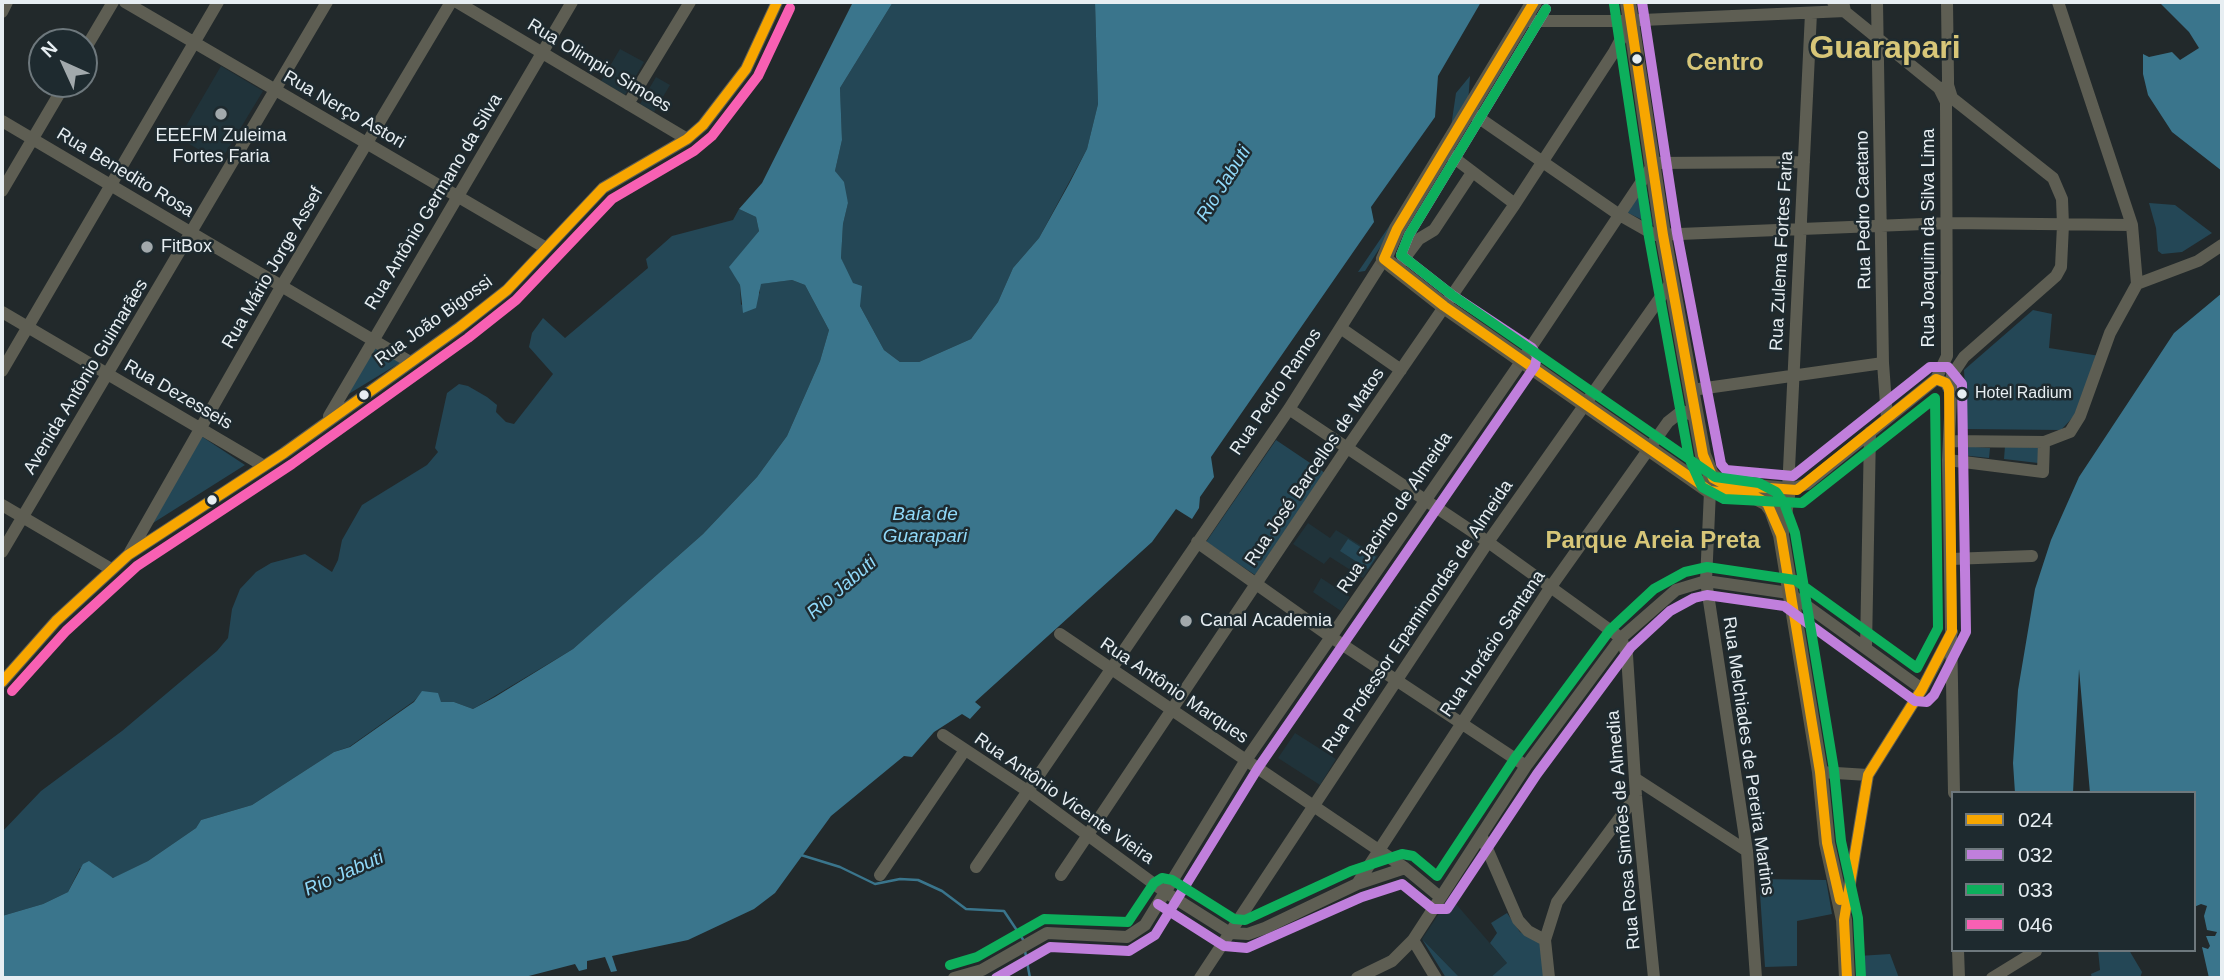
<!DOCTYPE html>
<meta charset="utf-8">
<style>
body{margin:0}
#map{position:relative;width:2224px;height:980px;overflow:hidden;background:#22292b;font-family:Helvetica,sans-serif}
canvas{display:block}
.frame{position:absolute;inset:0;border:4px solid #e7eef2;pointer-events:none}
.legend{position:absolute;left:1951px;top:791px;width:245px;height:161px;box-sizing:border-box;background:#1e2a2f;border:2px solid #6e787d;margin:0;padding:9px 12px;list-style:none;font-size:21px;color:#e7eef2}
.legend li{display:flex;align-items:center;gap:14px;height:35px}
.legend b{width:35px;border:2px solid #6e787d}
.north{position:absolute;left:28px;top:28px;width:70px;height:70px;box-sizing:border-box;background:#1e2a2f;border:2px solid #6e787d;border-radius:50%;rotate:315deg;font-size:19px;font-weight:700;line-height:28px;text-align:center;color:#e7eef2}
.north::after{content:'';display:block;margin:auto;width:24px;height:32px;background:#a2a9ac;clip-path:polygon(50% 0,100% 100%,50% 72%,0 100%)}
</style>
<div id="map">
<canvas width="2224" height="980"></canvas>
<div class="frame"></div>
<ul class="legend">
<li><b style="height:9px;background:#f7a600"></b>024</li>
<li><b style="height:9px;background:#c07fdc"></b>032</li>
<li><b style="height:9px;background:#0daf5c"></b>033</li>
<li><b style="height:9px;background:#f860b3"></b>046</li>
</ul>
<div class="north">N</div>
</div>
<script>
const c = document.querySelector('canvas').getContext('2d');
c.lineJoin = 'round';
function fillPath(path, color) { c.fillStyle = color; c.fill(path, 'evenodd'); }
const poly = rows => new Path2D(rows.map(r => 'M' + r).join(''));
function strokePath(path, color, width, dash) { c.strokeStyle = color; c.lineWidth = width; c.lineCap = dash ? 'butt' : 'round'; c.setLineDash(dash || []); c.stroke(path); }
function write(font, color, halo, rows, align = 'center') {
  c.font = font + ' Helvetica,sans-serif'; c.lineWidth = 5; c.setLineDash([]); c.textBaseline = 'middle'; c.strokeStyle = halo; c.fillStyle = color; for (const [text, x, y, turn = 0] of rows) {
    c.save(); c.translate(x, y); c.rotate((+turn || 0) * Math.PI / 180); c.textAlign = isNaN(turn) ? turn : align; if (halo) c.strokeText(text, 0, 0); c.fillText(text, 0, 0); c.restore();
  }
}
fillPath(poly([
 [620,49,644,62,625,95,601,81],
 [221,66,263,91,220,162,179,138],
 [656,77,670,85,654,112,640,104],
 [1308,523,1330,538,1336,530,1378,556,1363,578,1330,557,1324,564,1293,544],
 [1321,578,1350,597,1341,611,1313,592],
 [1295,733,1336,759,1320,785,1278,758],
 [1450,897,1507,963,1490,978,1460,978,1422,939]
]), '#20333a');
fillPath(poly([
 [893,2,1095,2,1098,104,1087,149,1039,238,1013,268,998,302,971,339,919,362,900,362,884,350,860,306,841,258,843,224,848,203,835,171,842,140,840,88],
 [1470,76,1468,103,1451,127,1456,93],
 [1645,180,1653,225,1624,211],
 [2149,203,2175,205,2212,233,2182,252,2162,254,2158,251,2156,228],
 [739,209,756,217,759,231,730,267,740,285,741,305,760,293,760,284,792,280,805,285,829,330,820,361,787,436,757,477,703,534,573,649,473,709,454,702,441,702,422,692,414,701,349,747,334,752,252,805,201,820,196,828,148,861,114,878,80,868,68,892,43,904,2,916,2,832,41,791,122,731,217,651,228,638,232,609,240,589,256,572,271,563,305,554,332,572,338,560,342,540,362,505,427,465,438,452,435,448,447,393,459,384,468,386,487,397,497,405,496,412,506,422,514,424,553,374,529,347,532,333,543,318,565,338,648,268,646,259,672,236,733,220],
 [1392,222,1388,235,1365,271,1358,272],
 [2033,310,2052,314,2049,348,2100,356,2075,415,2061,430,1967,429,1964,370],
 [374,345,401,362,347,395],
 [201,436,245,465,153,523],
 [1276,440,1325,473,1255,575,1206,542],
 [1962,446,1990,448,1989,458,1961,455],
 [2005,446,2040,448,2038,463,2004,459],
 [1348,539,1376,557,1368,569,1340,551],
 [1759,879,1826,880,1832,914,1797,921,1797,966,1765,967],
 [1507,913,1520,932,1540,942,1545,978,1490,978,1507,963,1490,943,1497,933,1491,923],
 [1422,939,1460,978,1446,978],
 [2098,950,2129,950,2142,972,2140,978,2092,978,2091,974,2100,970],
 [1890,954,1899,978,1859,978,1858,956]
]), '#244756');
fillPath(poly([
 [853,2,893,2,840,88,842,140,835,171,844,182,848,203,843,224,841,258,853,283,862,286,860,306,884,350,900,362,919,362,971,339,998,302,1013,268,1039,238,1069,184,1087,149,1098,104,1095,2,1481,2,1438,76,1435,117,1371,207,1374,222,1211,457,1214,477,1200,497,1199,508,1192,519,1176,509,1152,542,975,702,981,707,970,719,962,714,934,732,912,757,904,756,831,816,775,893,754,909,688,940,612,956,617,971,611,972,605,957,587,961,587,969,579,971,575,964,521,978,2,978,2,916,43,904,68,892,83,864,89,861,113,878,148,861,196,828,201,820,252,805,334,752,350,747,414,702,422,691,438,693,441,702,454,702,473,709,495,697,573,649,703,534,757,477,787,436,820,361,829,330,805,285,792,280,761,284,756,308,743,313,740,285,729,267,759,231,756,217,739,209,762,183],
 [2159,2,2222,2,2222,171,2172,132,2148,95,2143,74,2143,54,2149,57,2172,52,2180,60,2199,48,2189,32],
 [2222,293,2222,978,2209,978,2202,947,2208,949,2210,946,2206,936,2215,936,2217,932,2207,930,2204,916,2207,906,2201,904,2194,907,2194,793,2090,793,2079,669,2073,793,2015,793,2013,763,2018,690,2035,589,2051,540,2079,477,2174,333]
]), '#3a758c');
strokePath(poly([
 [801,855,840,867,875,884,900,879,918,880,942,891,966,909,1004,911,1024,941],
 [1025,951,1030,978]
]), '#3a758c', 2.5);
strokePath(poly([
 [125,2,546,248],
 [457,2,687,139],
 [1833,2,1939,88,1946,102],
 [1877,2,1883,363,1887,418],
 [2,12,7,2],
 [1811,13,1788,490,1807,484,1936,379,1946,383,1949,389],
 [1523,21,1620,21,1845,11,1843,2],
 [84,51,113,2],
 [1948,85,1952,98,2053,178,2062,199,2063,225,2061,267,2056,276,1964,357,1952,375,1948,460,1954,793],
 [1943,88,1948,85,1948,78,1947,2],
 [628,104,690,2],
 [1469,111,1618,214,1655,235,1948,223,2132,225],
 [2,121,410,362],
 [1445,151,1515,204],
 [2,191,65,84],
 [1401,263,1419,239,1434,230,1471,174],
 [2137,284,2198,261,2222,245],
 [2,312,264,466],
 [1342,329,1401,370],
 [2,371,218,2],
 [1936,379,1947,356,1946,102,1952,98],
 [1692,390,1883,363],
 [1289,409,1488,542,1621,638,1627,655,1636,796,1654,978],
 [329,416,572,2],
 [1950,441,2044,442,2070,432,2080,416,2110,333,2137,284,2132,225,2058,2],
 [1948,460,2043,472,2044,442],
 [1710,491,1706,581,1747,851,1756,978],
 [2,505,111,569],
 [1197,542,1331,637,1526,766],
 [2,552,327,2],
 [130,552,281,287,451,2],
 [1951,559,2032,556],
 [1060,634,1405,868,1440,897],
 [1866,648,1870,432],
 [2,682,56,621,128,555,284,453,460,327,507,290,603,188,687,139,703,125,746,69,777,2],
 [943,735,1029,792,1165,892,1230,933,1248,934,1265,928,1357,884,1405,868],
 [1820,772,1868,775],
 [1636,779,1747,851],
 [1482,837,1518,920,1528,931,1545,940],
 [976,867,1289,409,1384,259],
 [880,875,965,750],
 [1061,875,1347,448,1515,204,1614,52,1631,20],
 [1357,884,1550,588,1668,422,1682,411,1697,417],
 [1845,914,1868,775,1922,689,1952,632],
 [1413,940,1436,978],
 [1958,950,1959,978],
 [954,978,982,970,1047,933,1127,937,1145,925,1246,760,1523,359,1654,163,1804,162],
 [1200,978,1488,542,1672,281],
 [1357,978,1392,961,1413,940,1526,766,1621,638,1676,590,1706,581,1789,593,1922,689],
 [1549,978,1545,940,1557,902,1636,796],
 [1992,978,2036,951]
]), '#5e5e53', 12);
strokePath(poly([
 [1534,2,1397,229,1384,259,1444,306,1710,491,1754,496,1767,503,1772,510,1781,535,1820,772,1827,843,1844,920,1847,978],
 [1628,2,1663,235,1703,455,1711,475,1722,484,1788,490,1781,533]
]), '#5e5a48', 16);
strokePath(poly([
 [1534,2,1397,229,1384,259,1444,306,1710,491,1754,496,1767,503,1781,535,1820,772,1827,843,1840,900],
 [1628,2,1663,235,1703,455,1713,478,1726,485,1797,490,1936,379,1946,383,1949,389,1952,631,1922,689,1868,775,1844,920,1847,978],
 [2,682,56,621,128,555,284,453,460,327,507,290,603,188,687,139,703,125,746,69,777,2]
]), '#f7a600', 10);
strokePath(poly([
 [1158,904,1224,946,1247,948,1362,897,1402,884,1433,909,1447,909,1537,774,1631,647,1670,611,1694,598,1707,595,1784,606,1915,701,1927,702,1934,695,1966,632,1962,384,1948,367,1930,367,1793,476,1726,470,1721,464,1677,233,1642,2],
 [996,978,1050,947,1129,951,1155,935,1258,768,1535,366,1537,356,1532,348,1452,295,1401,255,1409,235,1546,9]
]), '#c07fdc', 10);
strokePath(poly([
 [1546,9,1409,235,1401,255,1452,295,1715,477,1759,483,1776,492,1784,503,1795,533,1834,770,1841,841,1858,918,1861,977],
 [950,965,977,957,1044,919,1128,922,1154,883,1162,878,1172,880,1234,919,1245,920,1351,871,1402,854,1413,856,1437,876,1515,758,1610,630,1654,589,1685,572,1707,567,1795,580,1917,668,1938,628,1935,398,1802,503,1724,499,1702,487,1689,458,1649,237,1614,4]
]), '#0daf5c', 10);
strokePath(poly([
 [12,691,66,631,137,566,292,464,468,338,516,300,612,199,694,151,712,136,758,76,790,8]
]), '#f860b3', 10);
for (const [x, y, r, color] of [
 [1637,59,6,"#e7eef2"],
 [221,114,7,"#a2a9ac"],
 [147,247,7,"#a2a9ac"],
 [1962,394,6,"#e7eef2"],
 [364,395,6,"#e7eef2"],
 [212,500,6,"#e7eef2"],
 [1186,621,7,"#a2a9ac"]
]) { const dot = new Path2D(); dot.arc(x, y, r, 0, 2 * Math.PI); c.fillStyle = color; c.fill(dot); strokePath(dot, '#1e2a2f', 2.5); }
write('16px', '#e7eef2', '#1e2a2f', [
 ["Hotel Radium",1975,394]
], 'left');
write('18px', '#e7eef2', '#1e2a2f', [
 ["Rua Olimpio Simoes",599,66,31],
 ["Rua Nerço Astori",344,110,30],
 ["Rua Benedito Rosa",125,173,31],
 ["Rua Antônio Germano da Silva",434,202,-59],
 ["Rua Pedro Caetano",1864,210,-91],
 ["Rua Joaquim da Silva Lima",1929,238,-90],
 ["Rua Zulema Fortes Faria",1782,251,-87],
 ["Rua Mário Jorge Assef",273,268,-60],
 ["Rua João Bigossi",434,321,-36],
 ["Avenida Antônio Guimarães",86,377,-59],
 ["Rua Pedro Ramos",1276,392,-56],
 ["Rua Dezesseis",178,395,30],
 ["Rua José Barcellos de Matos",1315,467,-56],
 ["Rua Jacinto de Almeida",1395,513,-56],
 ["Rua Professor Epaminondas de Almeida",1418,617,-56],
 ["Rua Horácio Santana",1493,644,-56],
 ["Rua Antônio Marques",1174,691,34],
 ["Rua Melchiades de Pereira Martins",1748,756,82],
 ["Rua Antônio Vicente Vieira",1064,799,35],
 ["Rua Rosa Simões de Almedia",1624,830,-95]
]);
write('18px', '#e7eef2', '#1e2a2f', [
 ["EEEFM Zuleima",221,136,"center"],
 ["Fortes Faria",221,157,"center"],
 ["FitBox",161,247],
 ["Canal Academia",1200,621]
], 'left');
write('italic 19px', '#90d9f9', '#1e2a2f', [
 ["Rio Jabuti",1224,184,-58],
 ["Baía de",925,515],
 ["Guarapari",925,537],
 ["Rio Jabuti",842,588,-41],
 ["Rio Jabuti",344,874,-24]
]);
write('bold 24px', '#d7c678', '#1e2a2f', [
 ["Centro",1725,63],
 ["Parque Areia Preta",1653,541]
]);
write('bold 32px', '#d7c678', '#1e2a2f', [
 ["Guarapari",1885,49]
]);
</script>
